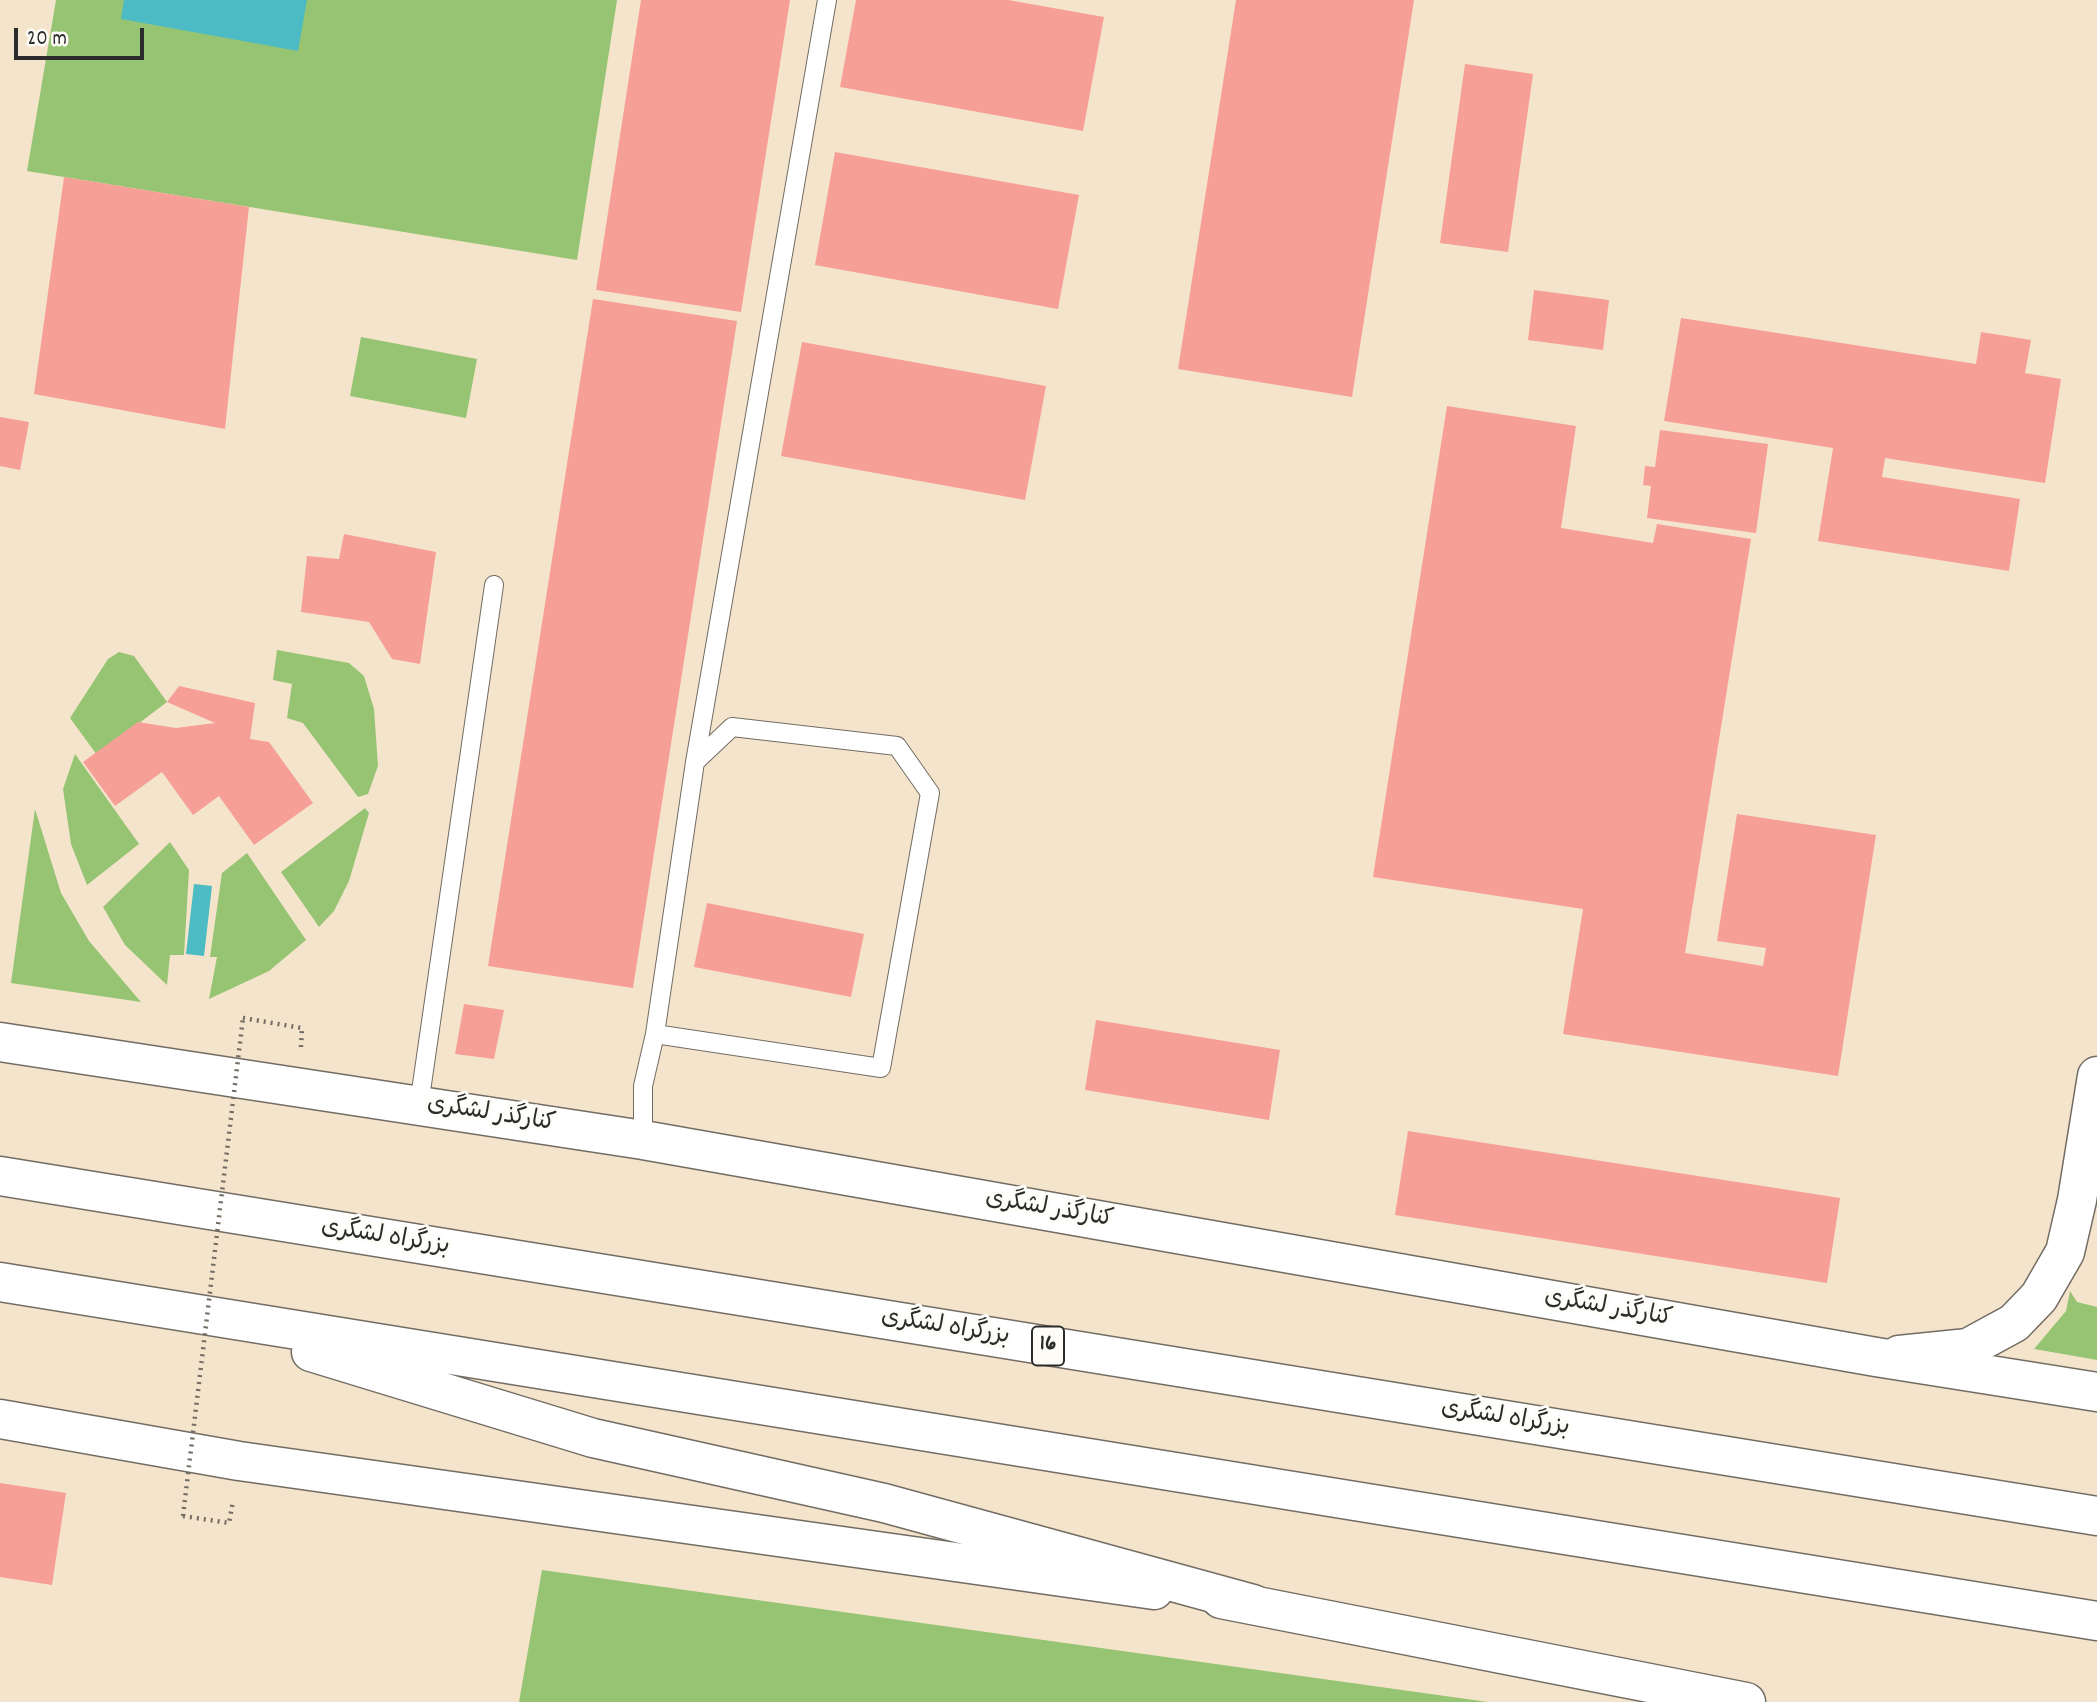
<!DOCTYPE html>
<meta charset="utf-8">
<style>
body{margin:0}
#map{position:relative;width:2097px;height:1702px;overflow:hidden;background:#f5e4cc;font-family:Dekko,sans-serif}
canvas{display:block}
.scale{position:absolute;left:14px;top:28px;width:130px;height:32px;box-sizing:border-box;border:4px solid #2b2b2b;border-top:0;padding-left:9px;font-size:21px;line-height:24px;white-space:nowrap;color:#2b2b2b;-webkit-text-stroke:5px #fdfcf7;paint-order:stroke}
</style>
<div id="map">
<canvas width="2097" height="1702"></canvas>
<div class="scale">20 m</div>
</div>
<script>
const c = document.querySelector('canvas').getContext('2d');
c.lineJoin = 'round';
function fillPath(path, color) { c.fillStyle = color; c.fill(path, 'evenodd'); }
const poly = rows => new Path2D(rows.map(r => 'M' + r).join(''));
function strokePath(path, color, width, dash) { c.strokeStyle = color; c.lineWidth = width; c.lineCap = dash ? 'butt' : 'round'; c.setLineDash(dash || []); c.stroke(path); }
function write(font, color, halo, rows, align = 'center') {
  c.font = font + ' Dekko,"Playpen Sans Arabic",sans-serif'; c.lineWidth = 6; c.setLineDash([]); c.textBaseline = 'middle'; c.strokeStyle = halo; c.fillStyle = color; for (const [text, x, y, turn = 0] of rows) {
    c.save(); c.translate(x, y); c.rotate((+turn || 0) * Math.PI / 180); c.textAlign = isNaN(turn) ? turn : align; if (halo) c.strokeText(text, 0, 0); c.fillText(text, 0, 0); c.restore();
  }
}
fillPath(poly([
 [56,0,617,0,577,260,27,171],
 [361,337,477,359,466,418,350,396],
 [277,650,349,663,364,676,374,709,378,766,368,794,358,797,303,723,287,718,292,684,273,680],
 [119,652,134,656,167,702,97,755,70,718,108,659],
 [75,754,139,844,87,885,71,844,63,789],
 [365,808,369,813,349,881,334,911,319,927,281,872],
 [35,809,61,893,89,941,141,1002,11,983],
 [170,842,189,870,184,955,170,955,167,985,125,945,103,907],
 [247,853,306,940,269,971,209,999,217,957,210,957,222,873],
 [2070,1291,2077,1302,2097,1307,2097,1360,2034,1349,2066,1311],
 [542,1570,1488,1702,519,1702]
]), '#97c472');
fillPath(poly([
 [124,0,307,0,298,51,121,19],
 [194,884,212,886,204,956,186,954]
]), '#4cbbc4');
fillPath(poly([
 [641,0,790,0,741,312,596,290],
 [856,0,1008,0,1104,17,1083,131,840,87],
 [1236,0,1414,0,1352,397,1178,369],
 [1465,64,1533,74,1508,252,1440,243],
 [835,152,1079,195,1058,309,815,265],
 [64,177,249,207,225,429,34,394],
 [1534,290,1609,300,1603,350,1528,340],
 [593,299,737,321,633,988,488,966],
 [1681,318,1976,364,1981,332,2031,340,2025,373,2061,379,2045,483,1885,458,1882,477,2020,499,2009,571,1818,541,1833,448,1664,421],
 [802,342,1046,386,1025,500,781,456],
 [1447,406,1576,426,1561,528,1653,543,1657,524,1751,539,1685,953,1763,966,1766,948,1717,941,1737,814,1876,835,1838,1076,1563,1034,1583,909,1373,877],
 [0,417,29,422,20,470,0,466],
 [1660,430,1768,444,1756,533,1647,518,1651,486,1643,485,1645,466,1655,467],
 [344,534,436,552,420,664,392,659,369,622,301,612,307,556,339,559],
 [179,686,255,703,250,739,269,742,313,803,254,845,219,796,193,815,162,772,115,806,83,762,138,722,176,728,215,723,167,702],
 [707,903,864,934,851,997,694,967],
 [464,1004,504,1010,494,1059,455,1054],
 [1096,1020,1280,1050,1269,1120,1085,1090],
 [1408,1131,1840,1198,1827,1283,1395,1215],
 [0,1483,66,1493,52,1585,0,1577]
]), '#f69f97');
const service = poly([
 [695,762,827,0],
 [419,1105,494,585],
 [643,1140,643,1086,655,1034,881,1068,930,793,897,746,732,727,695,762,655,1034]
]);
const tertiary = poly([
 [1899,1355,1968,1348,2014,1323,2039,1297,2065,1252,2077,1200,2097,1076]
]);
const primary = poly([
 [0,1042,643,1140,1876,1357,2097,1392],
 [0,1419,239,1461,1154,1590],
 [1221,1599,1746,1702]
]);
const trunk = poly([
 [0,1176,2097,1516],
 [0,1282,2097,1621],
 [311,1352,593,1438,884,1503,1253,1604]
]);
strokePath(service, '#726c63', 20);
strokePath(tertiary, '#726c63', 41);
strokePath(primary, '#726c63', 41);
strokePath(trunk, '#726c63', 41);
strokePath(poly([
 [243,1018,302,1028,301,1047],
 [183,1516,229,1523,233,1501]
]), '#726c63', 4.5, [2, 5]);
strokePath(service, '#fff', 18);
strokePath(tertiary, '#fff', 38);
strokePath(primary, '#fff', 38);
strokePath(trunk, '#fff', 38);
strokePath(poly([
 [183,1516,243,1018]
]), '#726c63', 4.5, [2, 5]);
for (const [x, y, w] of [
 [1048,1346,32]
]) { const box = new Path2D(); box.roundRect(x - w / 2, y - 19.5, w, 39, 5); c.fillStyle = '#fdfcf7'; c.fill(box); strokePath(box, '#2b2b2b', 2); }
write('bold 23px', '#2b2b2b', null, [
 ["16",1048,1346]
]);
write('24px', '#2b2b2b', '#fdfcf7', [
 ["کنارگذر لشگری",491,1116,9],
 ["کنارگذر لشگری",1049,1211,10],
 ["بزرگراه لشگری",385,1239,9],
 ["کنارگذر لشگری",1608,1310,10],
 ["بزرگراه لشگری",945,1329,9],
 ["بزرگراه لشگری",1505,1420,9]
]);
</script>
